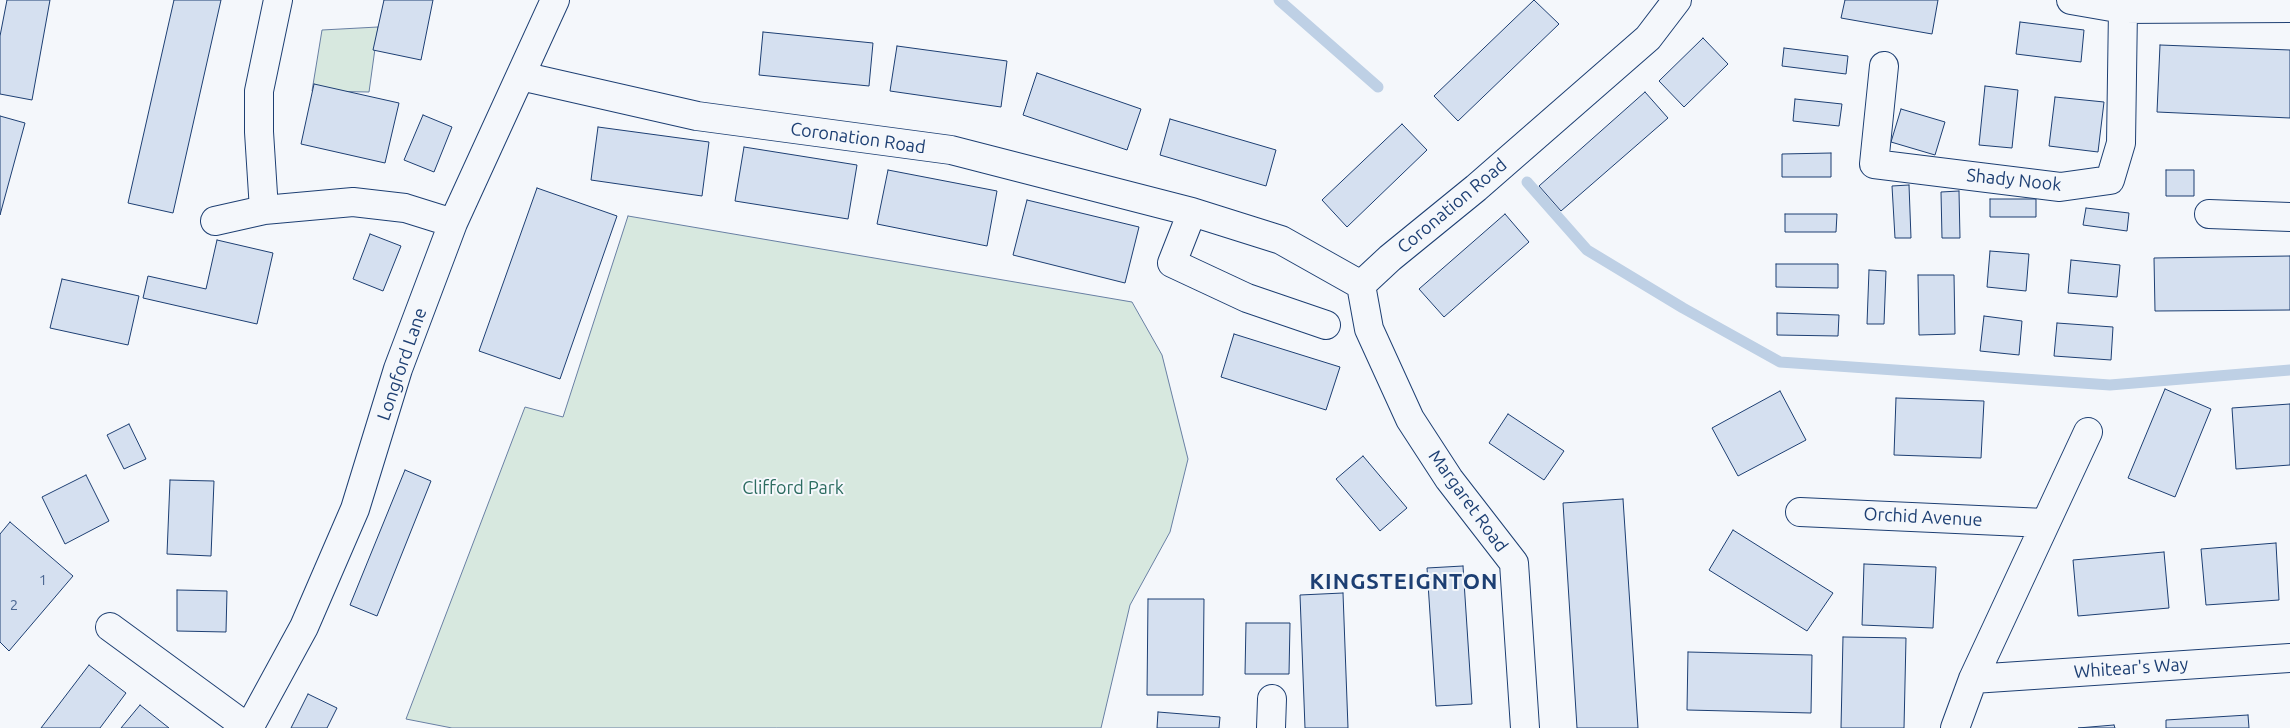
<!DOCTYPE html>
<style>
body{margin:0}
canvas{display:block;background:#f4f7fb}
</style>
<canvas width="2290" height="728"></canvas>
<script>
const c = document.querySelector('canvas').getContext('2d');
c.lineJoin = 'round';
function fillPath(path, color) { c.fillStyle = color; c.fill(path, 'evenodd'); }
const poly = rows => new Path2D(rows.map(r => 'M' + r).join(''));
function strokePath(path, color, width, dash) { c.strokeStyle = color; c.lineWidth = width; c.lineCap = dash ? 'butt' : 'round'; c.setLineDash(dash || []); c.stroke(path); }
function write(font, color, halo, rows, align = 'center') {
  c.font = font + ' Ubuntu,sans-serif'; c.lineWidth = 4; c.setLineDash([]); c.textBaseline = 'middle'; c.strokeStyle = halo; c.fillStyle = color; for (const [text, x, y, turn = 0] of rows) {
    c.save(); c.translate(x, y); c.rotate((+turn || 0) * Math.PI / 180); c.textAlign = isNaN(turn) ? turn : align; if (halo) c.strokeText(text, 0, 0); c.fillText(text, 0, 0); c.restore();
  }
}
const green = poly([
 [378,27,369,92,312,91,322,30,378,27],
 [628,216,1132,302,1162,355,1188,459,1170,532,1130,605,1101,728,452,728,406,719,525,407,563,417,628,216]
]);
fillPath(green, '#d7e8df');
strokePath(green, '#687fa3', 1);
strokePath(poly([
 [1279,0,1378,87],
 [1527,182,1587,250,1683,308,1780,362,2110,385,2290,370]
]), '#bed0e5', 11);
const building = poly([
 [7,0,50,0,32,100,0,94,0,36,7,0],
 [174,0,221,0,173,213,128,203,174,0],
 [384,0,433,0,421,60,373,50,384,0],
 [1534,0,1559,24,1458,121,1434,96,1534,0],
 [1845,0,1938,0,1932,34,1841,18,1845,0],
 [2020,22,2084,30,2081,62,2016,54,2020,22],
 [763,32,873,43,869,86,759,75,763,32],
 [1703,38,1728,64,1684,107,1659,81,1703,38],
 [2160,45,2290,50,2290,118,2157,112,2160,45],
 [897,46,1007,61,1001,107,890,91,897,46],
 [1784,48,1848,56,1846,74,1782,66,1784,48],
 [1037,73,1141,109,1127,150,1023,115,1037,73],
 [314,84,399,103,385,163,301,144,314,84],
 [1985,86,2018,90,2012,148,1979,145,1985,86],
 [1645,92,1668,118,1561,211,1539,186,1645,92],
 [2055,97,2104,102,2098,152,2049,146,2055,97],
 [1795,99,1842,104,1839,126,1793,121,1795,99],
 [1901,109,1945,122,1935,155,1891,142,1901,109],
 [423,115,452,127,434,172,404,160,423,115],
 [0,116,25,123,0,215,0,116],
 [1170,119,1276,150,1266,186,1160,155,1170,119],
 [1402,124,1427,150,1347,227,1322,200,1402,124],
 [598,127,709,142,702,196,591,180,598,127],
 [744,147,857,165,848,219,735,201,744,147],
 [1831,153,1831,177,1782,177,1782,154,1831,153],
 [888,170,997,191,987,246,877,224,888,170],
 [2166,170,2194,170,2194,196,2166,196,2166,170],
 [1909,185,1911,238,1895,238,1892,186,1909,185],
 [537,188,617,216,560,379,479,351,537,188],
 [1959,191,1960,238,1942,238,1941,192,1959,191],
 [1990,199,2036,199,2036,217,1990,217,1990,199],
 [1027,200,1139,227,1125,283,1013,255,1027,200],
 [2086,208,2129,213,2127,231,2083,225,2086,208],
 [1505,214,1529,242,1444,317,1419,289,1505,214],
 [1785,214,1837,214,1836,232,1785,232,1785,214],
 [370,234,401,246,383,291,353,279,370,234],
 [217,240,273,253,257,324,143,298,148,276,206,289,217,240],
 [1990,251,2029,254,2026,291,1987,287,1990,251],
 [2290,256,2290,310,2155,311,2154,258,2290,256],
 [2071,260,2120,265,2117,297,2068,293,2071,260],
 [1776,264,1838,264,1838,288,1776,287,1776,264],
 [1869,270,1886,271,1884,324,1867,324,1869,270],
 [1918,275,1954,275,1955,334,1919,335,1918,275],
 [62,279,139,296,128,345,50,328,62,279],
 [1777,313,1839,315,1838,336,1777,335,1777,313],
 [1984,316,2022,321,2019,355,1980,351,1984,316],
 [2057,323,2113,327,2111,360,2054,356,2057,323],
 [1234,334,1340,367,1326,410,1221,377,1234,334],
 [2165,389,2211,409,2175,497,2128,478,2165,389],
 [1780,391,1806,440,1738,476,1712,428,1780,391],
 [1896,398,1984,401,1981,458,1894,455,1896,398],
 [2290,404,2290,465,2236,469,2232,408,2290,404],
 [1508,414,1564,451,1544,480,1489,443,1508,414],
 [129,424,146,459,124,469,107,435,129,424],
 [1363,456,1407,508,1380,531,1336,479,1363,456],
 [405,470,431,481,377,616,350,605,405,470],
 [86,475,109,521,65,544,42,497,86,475],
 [170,480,214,481,211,556,167,554,170,480],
 [1623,499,1638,728,1577,728,1563,503,1623,499],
 [10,522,73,576,9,651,0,642,0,534,10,522],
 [1733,530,1833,593,1807,631,1709,570,1733,530],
 [2276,543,2279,600,2206,605,2201,549,2276,543],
 [2164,552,2169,608,2078,616,2073,560,2164,552],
 [1864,564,1936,567,1933,628,1862,625,1864,564],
 [1463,566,1472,704,1436,706,1427,568,1463,566],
 [177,590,227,591,226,632,177,631,177,590],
 [1343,593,1348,728,1305,728,1300,595,1343,593],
 [1148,599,1204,599,1203,695,1147,695,1148,599],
 [1246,623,1290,623,1289,674,1245,674,1246,623],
 [1843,637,1906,638,1904,728,1841,728,1843,637],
 [1688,652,1812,655,1811,713,1687,710,1688,652],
 [89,665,126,693,100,728,41,728,89,665],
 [308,694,337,708,327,728,291,728,308,694],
 [140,705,169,728,121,728,140,705],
 [1158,712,1220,717,1219,728,1157,728,1158,712],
 [2248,715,2249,728,2166,728,2166,720,2248,715],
 [2114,725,2115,728,2078,728,2114,725]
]);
fillPath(building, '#d5e0f0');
strokePath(building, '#1d3f73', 1);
const minor = poly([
 [2071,0,2123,9,2290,8],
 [1884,66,1874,164,2060,187,2110,180,2121,143,2123,9],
 [521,76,697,116,951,150,1192,212,1281,240,1361,285,1390,258,1476,188,1648,38,1677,0],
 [264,210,259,132,259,91,278,0],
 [1192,212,1172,263,1247,298,1326,325],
 [2209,214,2290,217],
 [215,221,264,210,353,202,405,208,453,223],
 [1361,285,1369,329,1410,419,1449,479,1514,563,1525,728],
 [1800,512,2045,523],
 [110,627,248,728],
 [1973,679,2290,658],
 [249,728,304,627,355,509,398,369,453,223,555,0],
 [1271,728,1272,699],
 [1955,728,1973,679,2088,432]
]);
strokePath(minor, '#1d3f73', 30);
strokePath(minor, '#f4f7fb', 28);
write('15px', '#4b6792', null, [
 ["1",43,580],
 ["2",14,605]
]);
write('18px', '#1d3f73', '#f4f7fb', [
 ["Coronation Road",858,138,8],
 ["Shady Nook",2014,180,6],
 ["Coronation Road",1452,206,-40],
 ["Longford Lane",402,364,-71],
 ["Margaret Road",1468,501,54],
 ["Orchid Avenue",1923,517,3],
 ["Whitear's Way",2131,668,-4]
]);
write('18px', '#2c6c60', '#f4f7fb', [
 ["Clifford Park",793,488]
]);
c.letterSpacing = '1px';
write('bold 22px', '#1d3f73', '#f4f7fb', [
 ["KINGSTEIGNTON",1404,582]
]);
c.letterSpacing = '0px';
</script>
